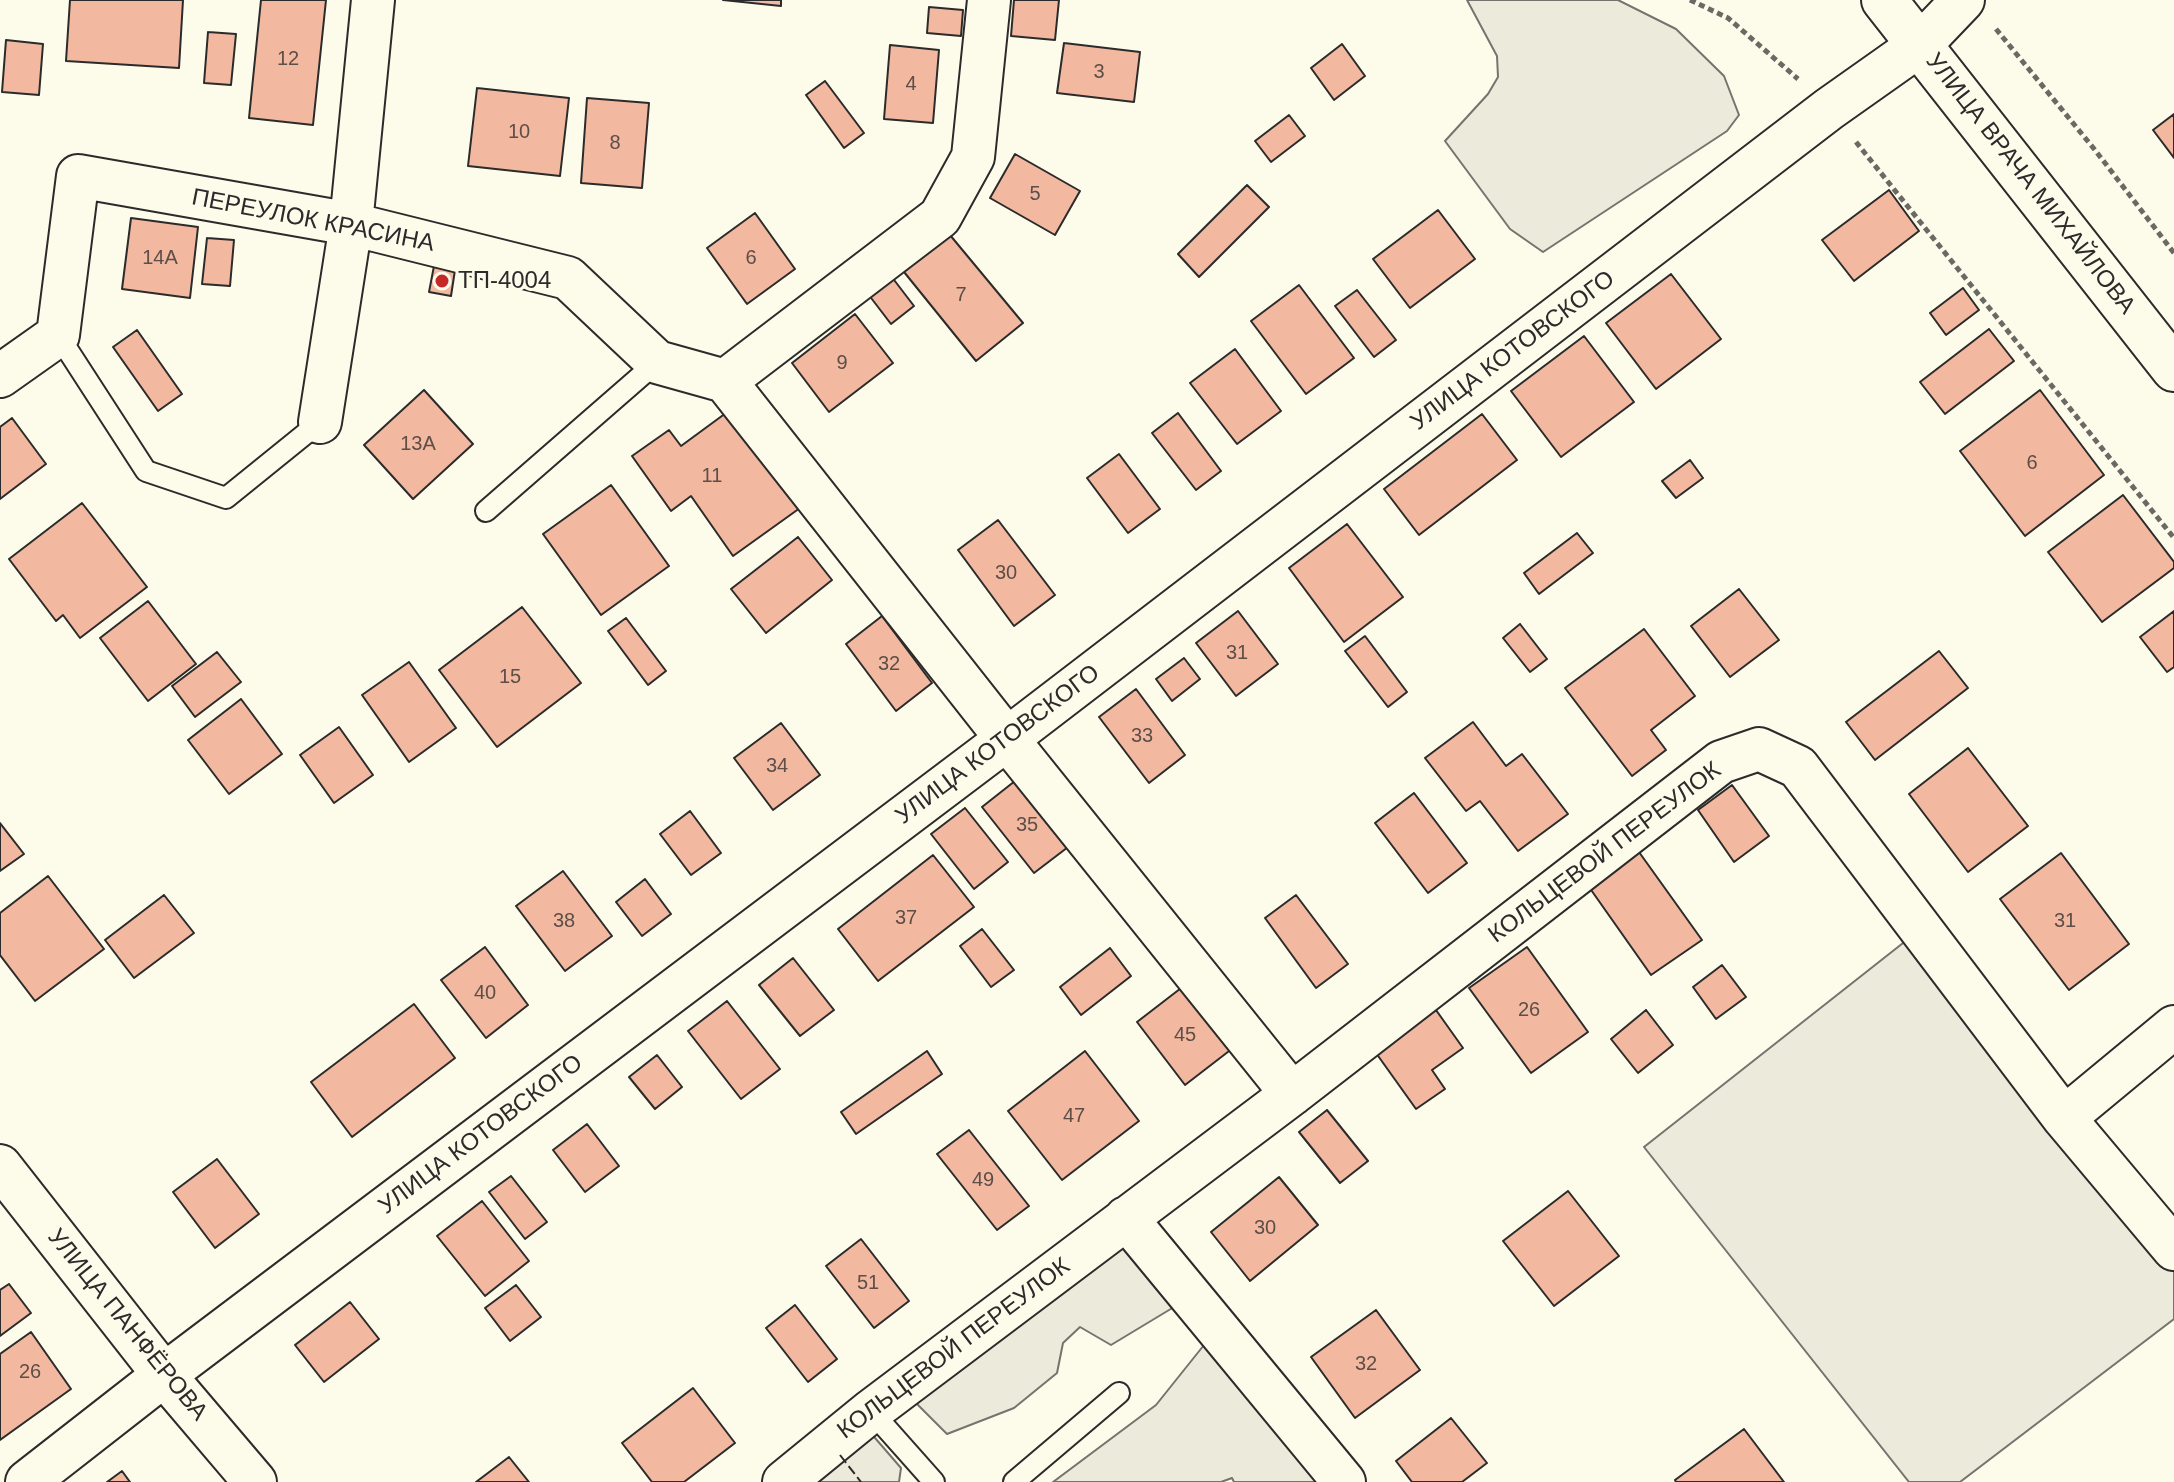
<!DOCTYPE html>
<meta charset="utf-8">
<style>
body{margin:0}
canvas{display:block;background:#fdfbea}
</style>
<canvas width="2174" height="1482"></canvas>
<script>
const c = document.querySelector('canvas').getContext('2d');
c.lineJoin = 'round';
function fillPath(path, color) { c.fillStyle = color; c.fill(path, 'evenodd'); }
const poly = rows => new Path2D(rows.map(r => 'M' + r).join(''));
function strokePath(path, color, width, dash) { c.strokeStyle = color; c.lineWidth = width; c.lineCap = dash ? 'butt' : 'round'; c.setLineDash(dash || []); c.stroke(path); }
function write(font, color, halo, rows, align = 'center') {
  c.font = font + ' Helvetica,sans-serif'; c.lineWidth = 6; c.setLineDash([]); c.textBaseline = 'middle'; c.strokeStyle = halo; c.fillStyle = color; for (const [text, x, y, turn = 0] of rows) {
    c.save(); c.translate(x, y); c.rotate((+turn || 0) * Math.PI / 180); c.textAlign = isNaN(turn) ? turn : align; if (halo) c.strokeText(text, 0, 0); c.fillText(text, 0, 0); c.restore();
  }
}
const green = poly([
 [1467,0,1618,0,1676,29,1724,76,1739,115,1727,131,1543,252,1510,229,1445,141,1488,94,1498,77,1497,56,1467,0],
 [1917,932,2174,1272,2174,1319,1960,1482,1909,1482,1644,1147,1917,932],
 [1117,1227,1179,1304,1111,1345,1080,1327,1063,1343,1057,1373,1014,1408,947,1434,910,1397,1117,1227],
 [1208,1340,1321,1482,1234,1482,1232,1478,1221,1482,1053,1482,1156,1405,1208,1340],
 [869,1431,901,1468,899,1482,806,1482,869,1431]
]);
fillPath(green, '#ecebdb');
strokePath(green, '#74746e', 2);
const building = poly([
 [70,0,183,0,179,68,66,61,70,0],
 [261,0,326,0,313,125,249,118,261,0],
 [723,0,781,0,781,6,723,0],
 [1014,0,1059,0,1055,40,1011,36,1014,0],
 [929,7,963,10,961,36,927,33,929,7],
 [208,32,236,34,231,85,204,83,208,32],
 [6,40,43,44,39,95,2,92,6,40],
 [1064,43,1140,52,1134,102,1057,93,1064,43],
 [1342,44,1365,76,1334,100,1311,68,1342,44],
 [890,45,939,50,933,123,884,119,890,45],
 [825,81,864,133,844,148,806,95,825,81],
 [477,88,569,98,560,176,468,166,477,88],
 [587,98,649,103,642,188,581,183,587,98],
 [2174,114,2174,158,2153,130,2174,114],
 [1289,115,1305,136,1271,162,1255,141,1289,115],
 [1015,154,1080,191,1055,235,990,198,1015,154],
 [1247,185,1269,207,1199,277,1178,254,1247,185],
 [1889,190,1919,231,1854,281,1822,240,1889,190],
 [1438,210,1475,259,1410,308,1373,259,1438,210],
 [755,213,795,269,747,304,707,248,755,213],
 [131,218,198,227,190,298,122,289,131,218],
 [945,229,1023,323,976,361,900,267,945,229],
 [207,238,234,240,230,286,202,284,207,238],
 [434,266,455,270,451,296,429,292,434,266],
 [888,272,914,306,891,324,865,290,888,272],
 [1671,274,1721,339,1656,389,1606,323,1671,274],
 [1299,285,1354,358,1306,394,1251,321,1299,285],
 [1963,288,1979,310,1946,335,1930,313,1963,288],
 [1357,290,1396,340,1374,357,1335,306,1357,290],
 [855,314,893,363,829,412,792,363,855,314],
 [1989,329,2014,361,1945,414,1920,382,1989,329],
 [137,330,182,394,158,411,113,347,137,330],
 [1584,336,1634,402,1561,457,1511,391,1584,336],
 [1235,349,1281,411,1237,444,1190,383,1235,349],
 [424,390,473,444,413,499,364,445,424,390],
 [2040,390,2104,475,2025,536,1960,451,2040,390],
 [730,410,800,508,733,556,691,496,671,511,632,456,669,430,681,446,730,410],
 [1178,413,1221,471,1196,490,1152,433,1178,413],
 [1482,414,1517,460,1419,535,1384,489,1482,414],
 [12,418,46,464,0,499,0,427,12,418],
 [1119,454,1160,509,1128,533,1087,478,1119,454],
 [1690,460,1703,478,1676,498,1662,481,1690,460],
 [611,485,669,566,601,615,543,534,611,485],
 [2123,495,2174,562,2174,568,2102,622,2048,552,2123,495],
 [82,503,147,587,80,638,63,615,56,621,9,559,82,503],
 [998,520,1055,595,1014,626,958,550,998,520],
 [1347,524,1403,597,1344,642,1289,568,1347,524],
 [1577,533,1593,553,1539,594,1524,573,1577,533],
 [798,537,832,580,766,633,731,589,798,537],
 [1739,589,1779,640,1730,677,1691,626,1739,589],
 [148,601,196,664,148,701,100,638,148,601],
 [522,607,581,683,497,747,439,670,522,607],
 [1238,611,1278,664,1236,696,1196,643,1238,611],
 [2174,611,2174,667,2167,672,2140,637,2174,611],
 [882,616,932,683,896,711,846,644,882,616],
 [626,618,666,671,648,685,608,631,626,618],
 [1520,624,1547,659,1530,672,1503,638,1520,624],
 [1644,629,1695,696,1651,730,1666,750,1632,776,1565,688,1644,629],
 [1365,636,1407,692,1388,707,1345,651,1365,636],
 [1939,651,1968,688,1875,760,1846,722,1939,651],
 [217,652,241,682,195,717,172,686,217,652],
 [1184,658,1200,679,1172,701,1156,679,1184,658],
 [409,662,456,728,409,762,362,695,409,662],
 [1136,689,1185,755,1149,783,1099,717,1136,689],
 [241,699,282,754,229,794,188,740,241,699],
 [1473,722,1506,766,1522,754,1568,814,1518,851,1480,801,1466,811,1425,758,1473,722],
 [781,723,820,775,773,810,734,758,781,723],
 [339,727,373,775,334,803,300,755,339,727],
 [1968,748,2028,826,1968,872,1909,794,1968,748],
 [1020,777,1072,844,1034,873,982,807,1020,777],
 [1732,785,1769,836,1734,862,1698,810,1732,785],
 [1414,793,1467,863,1428,893,1375,823,1414,793],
 [965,808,1008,862,974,889,931,834,965,808],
 [690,811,721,853,691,875,660,834,690,811],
 [0,823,24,854,0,871,0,823],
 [1639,852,1702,940,1651,975,1589,887,1639,852],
 [2061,853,2129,944,2069,990,2000,899,2061,853],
 [933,855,974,907,878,981,838,929,933,855],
 [563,871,612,936,565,971,516,906,563,871],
 [48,876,104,949,35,1001,0,955,0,913,48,876],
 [645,879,671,914,642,936,616,902,645,879],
 [164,895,194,933,134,978,105,940,164,895],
 [1296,895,1348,964,1316,988,1265,918,1296,895],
 [982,929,1014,970,991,987,960,946,982,929],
 [485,947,528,1005,486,1038,441,980,485,947],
 [1527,947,1588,1032,1531,1073,1469,988,1527,947],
 [1110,948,1131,976,1081,1015,1060,987,1110,948],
 [793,958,834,1010,800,1036,759,985,793,958],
 [1722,965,1746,997,1716,1019,1693,987,1722,965],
 [1185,985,1233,1048,1185,1085,1137,1022,1185,985],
 [727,1001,780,1069,741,1099,688,1031,727,1001],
 [414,1004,455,1058,352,1137,311,1082,414,1004],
 [1436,1010,1463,1048,1432,1070,1445,1089,1416,1109,1376,1053,1436,1010],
 [1646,1010,1673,1045,1638,1073,1611,1039,1646,1010],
 [927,1051,942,1074,856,1134,841,1112,927,1051],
 [1085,1051,1139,1121,1062,1180,1008,1111,1085,1051],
 [657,1055,682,1087,655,1109,629,1077,657,1055],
 [1327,1110,1368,1161,1340,1183,1299,1132,1327,1110],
 [587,1124,619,1166,585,1192,553,1150,587,1124],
 [969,1130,1029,1206,997,1230,937,1154,969,1130],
 [217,1159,259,1214,215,1248,173,1192,217,1159],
 [511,1176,547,1222,525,1239,489,1192,511,1176],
 [1279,1177,1318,1225,1250,1281,1211,1232,1279,1177],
 [1568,1191,1619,1256,1554,1306,1503,1241,1568,1191],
 [482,1201,529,1261,485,1296,437,1236,482,1201],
 [861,1239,909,1301,874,1328,826,1266,861,1239],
 [9,1284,31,1313,0,1336,0,1290,9,1284],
 [516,1285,541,1317,510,1341,485,1308,516,1285],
 [350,1302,379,1339,324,1382,295,1345,350,1302],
 [795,1305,837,1359,808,1382,766,1328,795,1305],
 [1376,1310,1420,1370,1355,1418,1311,1357,1376,1310],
 [31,1332,71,1389,0,1440,0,1354,31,1332],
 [693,1388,735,1443,684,1482,652,1482,622,1443,693,1388],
 [1451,1418,1487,1463,1462,1482,1412,1482,1396,1461,1451,1418],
 [1744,1429,1784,1482,1676,1482,1675,1480,1744,1429],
 [509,1457,529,1482,476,1482,509,1457],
 [122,1471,130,1482,107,1482,122,1471]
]);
fillPath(building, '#f2b8a0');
strokePath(building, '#2b2b2b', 2);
const service = poly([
 [58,335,146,471,226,498,320,422],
 [486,511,657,362],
 [871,1411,934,1482],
 [1014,1482,1119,1393]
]);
const minor = poly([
 [0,376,58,335,78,176,351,224,568,278,657,362,725,381],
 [725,381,1007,739,1292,1094],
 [725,381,940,217,973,157,989,0],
 [320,422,351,224,373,0],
 [2064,1118,2174,1027],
 [0,1166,164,1375,255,1482],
 [1126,1218,1344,1482],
 [27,1482,164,1375,1007,739,1829,109,1921,44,1963,0],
 [784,1482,871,1411,1292,1094,1721,762,1759,749,1798,767,2064,1118,2174,1249]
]);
const secondary = poly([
 [1884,0,2174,369]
]);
strokePath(service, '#2b2b2b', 24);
strokePath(minor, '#2b2b2b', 46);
strokePath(secondary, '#2b2b2b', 48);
strokePath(poly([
 [1690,0,1728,18,1798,79],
 [1996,29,2095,150,2174,253],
 [1856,142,2174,538]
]), '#6a6964', 5, [6, 4]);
strokePath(service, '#fdfbea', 20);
strokePath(minor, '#fdfbea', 42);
strokePath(secondary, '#fdfbea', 44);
strokePath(poly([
 [840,1455,861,1482]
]), '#2b2b2b', 2, [10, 4]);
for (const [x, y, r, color] of [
 [442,281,8,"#c62828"]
]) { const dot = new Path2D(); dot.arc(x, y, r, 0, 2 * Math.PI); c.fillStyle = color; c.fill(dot); strokePath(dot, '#fdfbea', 3); }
write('20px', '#5d4e48', null, [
 ["12",288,59],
 ["3",1099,72],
 ["4",911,84],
 ["10",519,132],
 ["8",615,143],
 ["5",1035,194],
 ["14А",160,258],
 ["6",751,258],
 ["7",961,295],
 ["9",842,363],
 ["13А",418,444],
 ["6",2032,463],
 ["11",712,476],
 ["30",1006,573],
 ["31",1237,653],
 ["32",889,664],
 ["15",510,677],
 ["33",1142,736],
 ["34",777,766],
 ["35",1027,825],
 ["37",906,918],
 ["38",564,921],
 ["31",2065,921],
 ["40",485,993],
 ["26",1529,1010],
 ["45",1185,1035],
 ["47",1074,1116],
 ["49",983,1180],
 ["30",1265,1228],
 ["51",868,1283],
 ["32",1366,1364],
 ["26",30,1372]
]);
write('24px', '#2b2b2b', '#fdfbea', [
 ["УЛИЦА ВРАЧА МИХАЙЛОВА",2030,184,52],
 ["ПЕРЕУЛОК КРАСИНА",313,221,11],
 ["УЛИЦА КОТОВСКОГО",1513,351,-37],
 ["УЛИЦА КОТОВСКОГО",998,745,-37],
 ["КОЛЬЦЕВОЙ ПЕРЕУЛОК",1605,853,-37],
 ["УЛИЦА КОТОВСКОГО",481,1135,-37],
 ["УЛИЦА ПАНФЁРОВА",127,1325,51],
 ["КОЛЬЦЕВОЙ ПЕРЕУЛОК",954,1349,-37]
]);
write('24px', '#2b2b2b', '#fdfbea', [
 ["ТП-4004",458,281]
], 'left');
</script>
